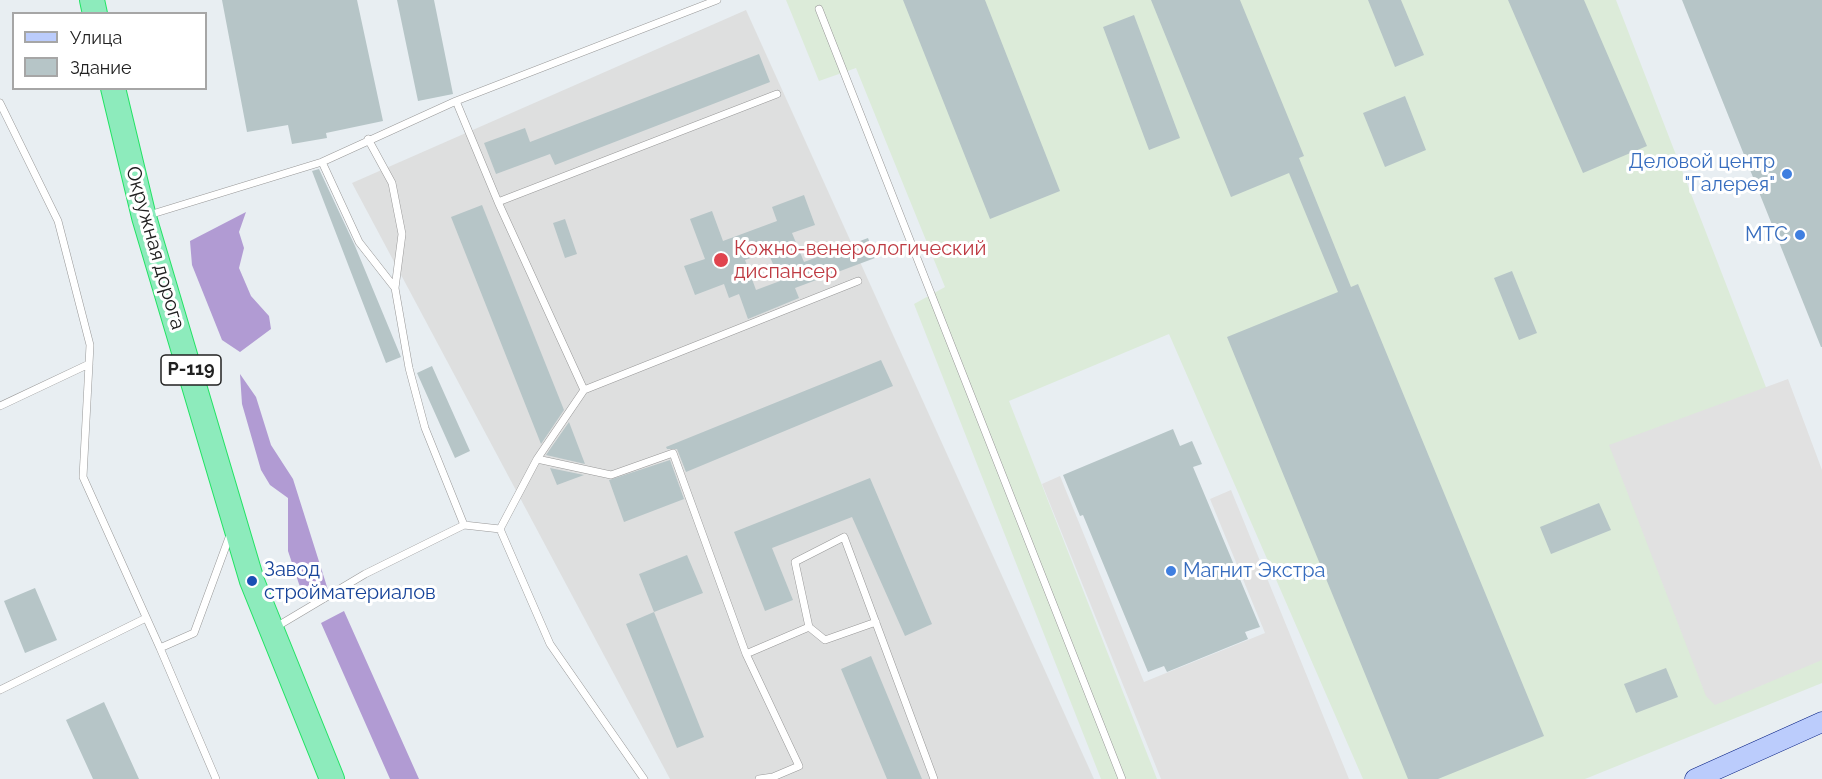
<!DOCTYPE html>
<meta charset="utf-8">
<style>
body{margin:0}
#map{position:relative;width:1822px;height:779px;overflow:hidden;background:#e8eef2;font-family:Raleway,sans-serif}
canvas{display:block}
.legend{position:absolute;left:12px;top:12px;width:195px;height:78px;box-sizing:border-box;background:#fff;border:2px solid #a6a6a6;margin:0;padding:8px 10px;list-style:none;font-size:18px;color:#212121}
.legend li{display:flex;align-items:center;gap:12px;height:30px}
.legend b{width:30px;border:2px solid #a6a6a6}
</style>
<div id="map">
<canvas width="1822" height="779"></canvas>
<ul class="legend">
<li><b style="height:8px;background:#bbccfc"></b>Улица</li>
<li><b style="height:16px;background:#b6c5c7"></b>Здание</li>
</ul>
</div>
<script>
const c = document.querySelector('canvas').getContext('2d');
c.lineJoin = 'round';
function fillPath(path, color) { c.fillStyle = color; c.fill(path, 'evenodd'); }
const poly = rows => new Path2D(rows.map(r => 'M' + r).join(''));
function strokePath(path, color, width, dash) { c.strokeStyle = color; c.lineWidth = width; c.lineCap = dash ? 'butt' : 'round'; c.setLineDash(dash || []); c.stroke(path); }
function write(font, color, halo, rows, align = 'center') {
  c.font = font + ' Raleway,sans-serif'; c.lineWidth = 6; c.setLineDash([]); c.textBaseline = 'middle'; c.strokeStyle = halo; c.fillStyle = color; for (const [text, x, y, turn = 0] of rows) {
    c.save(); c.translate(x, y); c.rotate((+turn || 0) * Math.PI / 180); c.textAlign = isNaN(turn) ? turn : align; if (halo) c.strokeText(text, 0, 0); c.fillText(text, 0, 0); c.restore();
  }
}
fillPath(poly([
 [746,10,1094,779,670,779,352,183]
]), '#dedfdf');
fillPath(poly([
 [786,0,1616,0,1822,532,1822,683,1585,779,1363,779,1169,334,1009,401,1157,779,1101,779,914,304,945,287,856,68,819,81]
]), '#dcebd9');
fillPath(poly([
 [246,212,239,232,244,248,239,268,251,296,269,316,271,329,240,352,222,340,192,265,190,241],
 [240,374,256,397,271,445,293,479,328,590,305,598,299,584,288,551,288,498,270,485,261,470,242,404],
 [344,611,419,779,390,779,321,623]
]), '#b19bd3');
fillPath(poly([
 [1788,379,1822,470,1822,660,1715,705,1706,696,1609,445],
 [1060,476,1144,682,1265,633,1210,499,1231,490,1349,779,1161,779,1042,484]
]), '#e1e1e1');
fillPath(poly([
 [222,0,357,0,383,121,326,133,327,138,292,144,288,125,247,132],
 [397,0,434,0,453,94,418,101],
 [903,0,985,0,1060,191,990,219],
 [1151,0,1240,0,1304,156,1299,158,1351,287,1358,284,1544,736,1438,779,1408,779,1227,337,1338,292,1289,173,1231,197],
 [1368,0,1401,0,1424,55,1395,67],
 [1508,0,1584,0,1647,146,1583,173],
 [1682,0,1822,0,1822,347,1821,347],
 [1134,15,1180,138,1149,150,1103,27],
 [759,54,770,82,555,165,550,154,496,174,484,143,525,128,530,142],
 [1405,96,1426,150,1385,167,1363,113],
 [319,169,355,246,401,357,386,363,312,171],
 [804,195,815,225,792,233,804,262,868,238,875,258,795,288,799,298,748,319,739,294,729,298,724,284,695,295,684,266,705,259,690,219,712,211,723,241,777,221,772,207],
 [768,252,780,281,756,290,745,260],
 [482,205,564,410,541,444,451,217],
 [565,219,577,254,565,258,553,223],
 [1512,271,1537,333,1519,340,1494,278],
 [881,360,893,386,686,472,677,449,667,449,666,447],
 [432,366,470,451,455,458,417,373],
 [569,422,585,464,546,455],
 [1173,429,1180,446,1192,441,1202,464,1193,467,1260,627,1245,632,1248,639,1167,672,1164,666,1148,672,1083,515,1080,516,1063,475],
 [670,460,684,499,624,522,609,480],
 [550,468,584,475,557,485],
 [870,478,932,624,905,636,852,517,772,548,793,600,765,611,734,532],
 [1599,503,1611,530,1551,554,1540,527],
 [687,555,703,593,654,612,639,574],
 [35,588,57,640,25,653,4,601],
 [654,612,704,737,677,748,626,624],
 [871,656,922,779,887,779,841,669],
 [1666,668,1678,697,1636,713,1624,684],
 [104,702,139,779,93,779,66,720]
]), '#b6c5c7');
const lane = poly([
 [819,9,1122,779],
 [456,101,498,202,584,390],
 [0,103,58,221,90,345,83,477,160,648,194,633,230,535],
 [368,139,392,183,402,234,395,288,409,368,425,428,464,525],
 [322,162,359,242,395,288],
 [498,202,777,94],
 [149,215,322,162,456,101,717,0],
 [0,406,89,364],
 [537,459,584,390,858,281],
 [500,529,550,644,644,779],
 [276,627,365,574,464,525,500,529,537,459,611,475,673,453,746,654],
 [809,627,825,640,876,622],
 [160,648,216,779],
 [0,690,146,618],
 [759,779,773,777,799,766,746,654,809,627,795,562,844,537,934,779]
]);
const secondary = poly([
 [1695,779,1822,722]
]);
const highway = poly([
 [92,0,95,14],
 [113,88,144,217,252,581,332,779]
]);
strokePath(lane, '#989898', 8);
strokePath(secondary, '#001b80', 21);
strokePath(highway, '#22e364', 26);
strokePath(lane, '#fff', 7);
strokePath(secondary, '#bbccfc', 20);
strokePath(highway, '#8debbc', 24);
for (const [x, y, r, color] of [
 [1787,174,6,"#3f7fe0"],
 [1800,235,6,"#3f7fe0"],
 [721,260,8,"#e0444e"],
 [1171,571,6,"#3f7fe0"],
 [252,581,6,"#1a4fb4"]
]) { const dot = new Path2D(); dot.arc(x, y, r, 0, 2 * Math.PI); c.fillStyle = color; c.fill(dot); strokePath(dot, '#fff', 2); }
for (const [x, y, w] of [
 [191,370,60]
]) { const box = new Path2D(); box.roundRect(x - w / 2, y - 15, w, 30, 4.5); c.fillStyle = '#fff'; c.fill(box); strokePath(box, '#212121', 1.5); }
write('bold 18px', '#212121', null, [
 ["Р-119",191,370]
]);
write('20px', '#366cbe', '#fff', [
 ["Деловой центр",1775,162],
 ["\"Галерея\"",1775,185],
 ["МТС",1788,235],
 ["Магнит Экстра",1183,571,"left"]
], 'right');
write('20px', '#212121', '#fff', [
 ["Окружная дорога",155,248,74]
]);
write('20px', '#be3a42', '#fff', [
 ["Кожно-венерологический",734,249],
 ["диспансер",734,272]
], 'left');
write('20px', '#164399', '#fff', [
 ["Завод",264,570],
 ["стройматериалов",264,593]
], 'left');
</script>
